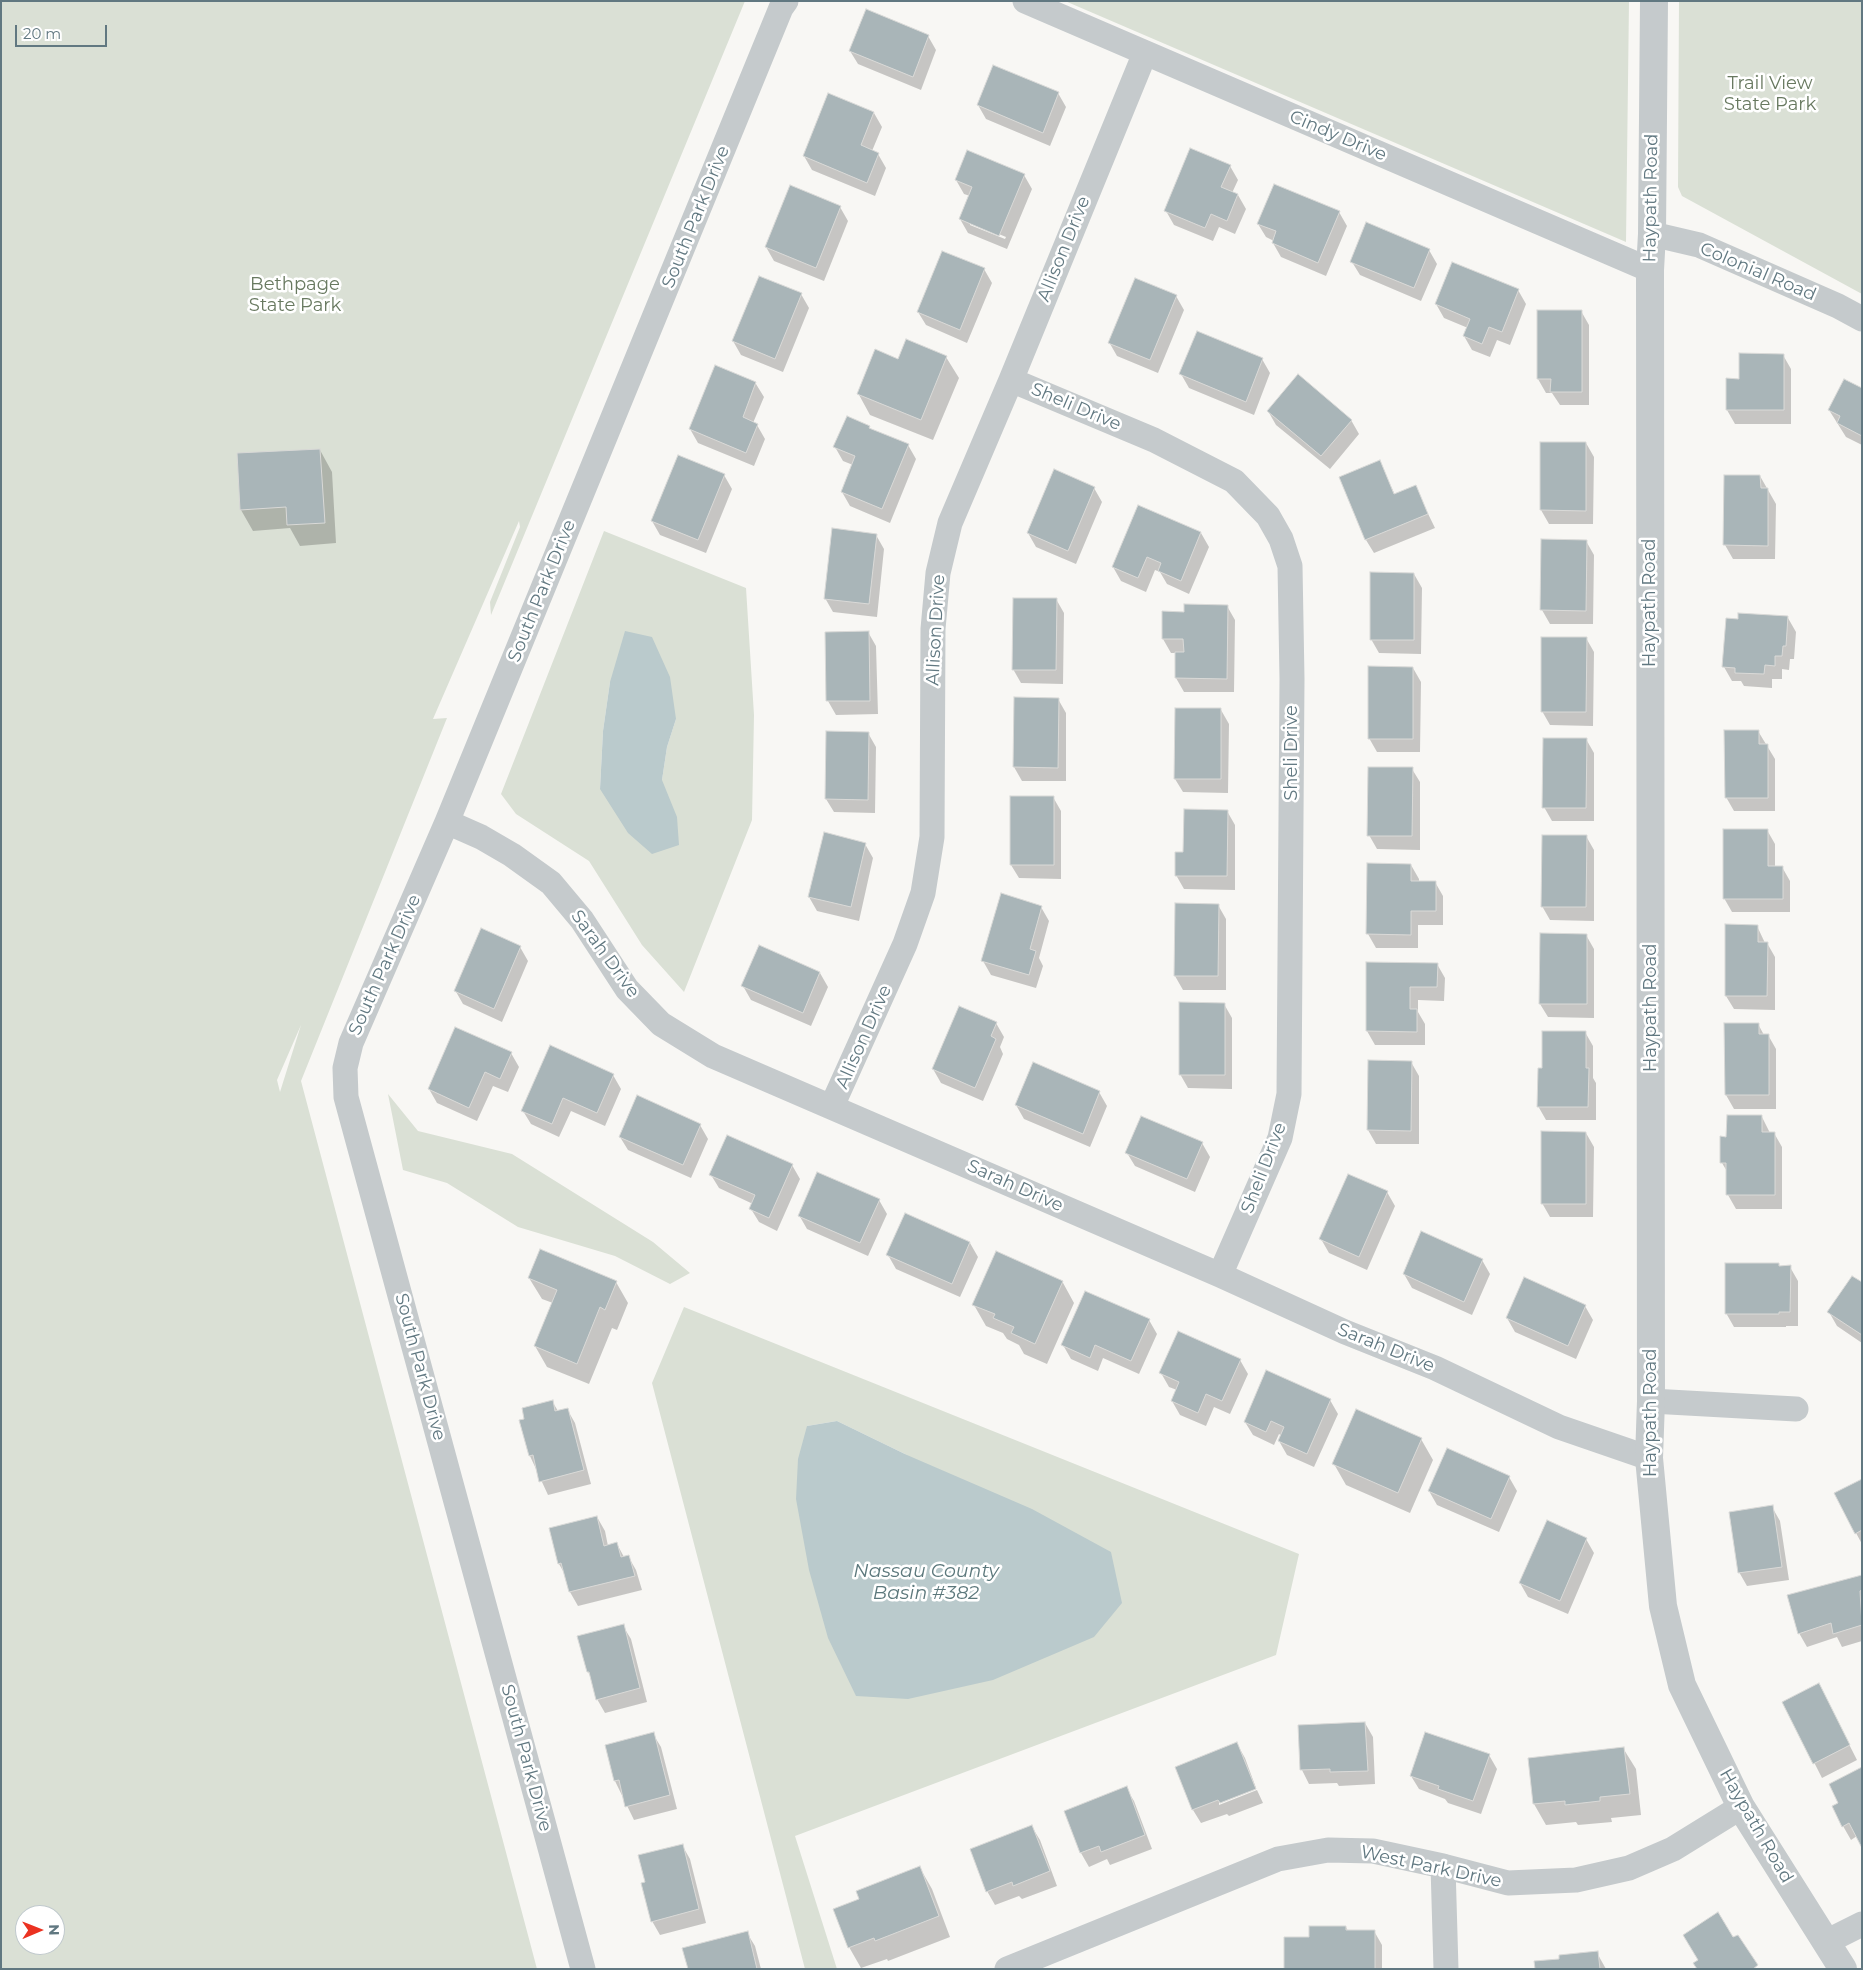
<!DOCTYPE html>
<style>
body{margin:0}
#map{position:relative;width:1863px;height:1970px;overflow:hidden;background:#f8f7f4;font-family:Montserrat,sans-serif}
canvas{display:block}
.frame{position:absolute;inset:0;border:2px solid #617881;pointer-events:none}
.north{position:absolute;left:15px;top:1905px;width:50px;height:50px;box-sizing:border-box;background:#fff;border:1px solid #c0c9cd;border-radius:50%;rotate:89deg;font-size:14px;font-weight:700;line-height:20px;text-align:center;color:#617881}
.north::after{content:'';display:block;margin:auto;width:18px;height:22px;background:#eb3221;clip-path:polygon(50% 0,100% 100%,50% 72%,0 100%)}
.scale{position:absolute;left:15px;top:25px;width:92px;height:22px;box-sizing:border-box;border:2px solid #617881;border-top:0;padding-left:6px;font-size:15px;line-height:18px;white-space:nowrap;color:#617881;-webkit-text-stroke:4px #fff;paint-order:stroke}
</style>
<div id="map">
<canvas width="1863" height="1970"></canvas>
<div class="frame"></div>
<div class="north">N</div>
<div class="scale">20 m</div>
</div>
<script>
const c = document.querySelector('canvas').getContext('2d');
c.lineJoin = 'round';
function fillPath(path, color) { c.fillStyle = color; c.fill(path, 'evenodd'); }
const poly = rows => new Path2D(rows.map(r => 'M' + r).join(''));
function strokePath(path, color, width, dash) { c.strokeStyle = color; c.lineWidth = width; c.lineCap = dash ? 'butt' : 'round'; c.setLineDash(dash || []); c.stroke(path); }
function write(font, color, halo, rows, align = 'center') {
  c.font = font + ' Montserrat,sans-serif'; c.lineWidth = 5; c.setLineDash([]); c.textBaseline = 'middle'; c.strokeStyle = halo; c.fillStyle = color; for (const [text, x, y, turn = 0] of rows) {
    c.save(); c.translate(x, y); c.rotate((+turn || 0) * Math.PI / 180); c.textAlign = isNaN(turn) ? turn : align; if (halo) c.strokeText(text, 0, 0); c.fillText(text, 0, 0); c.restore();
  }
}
fillPath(poly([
 [1,1,745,1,491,615,490,602,520,527,519,521,433,719,447,718,301,1081,537,1969,1,1969],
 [301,1025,280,1092,277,1080],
 [25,1915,55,1915,55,1945,25,1945],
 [1065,1,1629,1,1626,242],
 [1679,1,1862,1,1862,294,1682,196,1678,187],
 [604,531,746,588,754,715,752,820,684,992,642,945,589,861,516,814,501,794],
 [610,682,676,719,667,747,662,780,600,789,603,731],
 [388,1094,418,1131,512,1154,653,1242,690,1273,670,1284,615,1256,518,1227,447,1183,403,1170],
 [684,1307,1299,1554,1276,1655,795,1836,837,1969,805,1969,652,1383],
 [837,1421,907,1455,807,1426]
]), '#dae0d5');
fillPath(poly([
 [625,631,652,637,670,677,676,719,667,747,662,780,677,817,679,845,652,854,628,833,600,789,603,731,610,682],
 [837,1421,907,1455,1032,1509,1111,1552,1122,1603,1094,1637,993,1680,908,1699,856,1696,828,1638,809,1570,796,1499,798,1459,807,1426]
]), '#bacacc');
fillPath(poly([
 [928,36,936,50,921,90,858,64,850,51],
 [1058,93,1066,107,1050,146,986,119,978,105],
 [874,113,882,127,872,151,878,154,886,168,875,196,812,170,804,156],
 [1230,166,1238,180,1232,193,1238,195,1246,209,1235,234,1219,227,1213,241,1174,225,1166,211],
 [1024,175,1032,189,1007,249,968,233,960,219,970,196,964,194,956,180],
 [970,222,1006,237,1005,239,970,225],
 [791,187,840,207,848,221,824,281,774,261,766,247],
 [1339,212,1347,226,1326,276,1281,257,1273,243,1274,241,1266,237,1258,224],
 [1429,250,1437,264,1421,301,1360,275,1352,262],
 [984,269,992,283,967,343,926,325,918,312],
 [1518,290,1526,304,1510,345,1497,340,1490,357,1472,350,1464,336,1468,328,1444,318,1436,304],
 [801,294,809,308,783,372,741,355,733,341],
 [1176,296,1184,310,1158,373,1117,356,1109,342],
 [1581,311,1589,325,1589,405,1560,405,1552,393,1546,393,1538,379],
 [1198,333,1262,359,1270,373,1254,415,1189,388,1181,374],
 [1783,355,1791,369,1791,424,1735,424,1727,410,1740,380],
 [946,357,959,378,933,440,870,415,858,393,898,360],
 [715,367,756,384,764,397,753,423,757,425,765,439,754,466,698,443,690,429],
 [1862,389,1862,445,1846,437,1829,410],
 [1268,411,1351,420,1359,434,1330,469,1276,425],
 [869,427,871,431,908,445,916,459,890,523,850,506,842,492,853,465,843,461,835,447],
 [1541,443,1586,443,1594,457,1593,524,1549,524,1541,510],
 [320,450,332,472,336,543,300,546,290,528,253,531,241,510],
 [1379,461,1395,495,1415,487,1435,528,1374,553,1366,540,1340,478],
 [724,475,732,489,706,553,660,535,652,521],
 [1760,476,1776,504,1775,559,1733,559,1725,545],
 [1094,488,1102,502,1076,564,1036,547,1028,533],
 [1139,507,1201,533,1209,547,1189,594,1167,584,1160,572,1155,570,1146,592,1121,581,1113,567],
 [876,535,884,549,877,617,833,612,825,598],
 [1586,541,1594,555,1593,624,1550,624,1542,610],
 [1414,574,1422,588,1421,654,1379,653,1371,639],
 [1056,599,1064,613,1063,684,1021,683,1013,669],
 [1227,606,1235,620,1234,692,1184,692,1176,678,1176,653,1171,653,1163,639,1164,613,1185,613],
 [1788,618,1796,632,1794,659,1790,659,1789,670,1782,669,1782,679,1772,679,1772,688,1744,686,1741,681,1732,681,1724,667,1740,620],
 [868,632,876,646,878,714,836,715,828,701],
 [1586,638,1594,652,1593,726,1550,725,1542,711],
 [1413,668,1421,682,1420,752,1377,752,1369,738],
 [1058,699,1066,713,1066,781,1022,781,1014,767],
 [1221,710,1229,724,1228,793,1183,792,1175,779],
 [1758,731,1775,759,1775,811,1734,811,1726,797],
 [868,733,876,747,875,813,834,812,826,799],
 [1586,739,1594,753,1594,821,1552,821,1544,807],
 [1412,769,1420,782,1420,850,1377,849,1369,835],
 [1053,797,1061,811,1061,879,1019,878,1011,865],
 [1227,811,1235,825,1235,890,1184,889,1176,875,1185,853],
 [1767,830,1775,844,1775,867,1782,867,1790,881,1790,912,1732,912,1724,898],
 [1586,836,1594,850,1594,921,1550,920,1542,906],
 [865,844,873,858,859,921,817,911,809,897],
 [1411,865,1419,879,1419,882,1435,882,1443,896,1443,925,1418,925,1418,948,1376,948,1368,934],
 [1218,905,1226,919,1226,990,1183,990,1175,976],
 [1041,907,1049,921,1039,958,1043,966,1036,988,991,975,983,961],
 [1757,926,1765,943,1767,943,1775,957,1775,1010,1734,1009,1726,996],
 [1586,935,1594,949,1594,1018,1548,1017,1540,1004],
 [520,947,528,961,502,1022,463,1004,455,990],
 [1367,963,1437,964,1445,978,1444,1001,1418,1000,1418,1012,1425,1024,1425,1045,1375,1045,1367,1031],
 [820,973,828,987,811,1026,751,1000,743,986],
 [1224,1004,1232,1018,1232,1089,1188,1088,1180,1074],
 [996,1023,1004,1037,1000,1047,1003,1054,983,1101,941,1083,933,1069],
 [1758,1024,1764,1035,1768,1035,1776,1049,1776,1109,1734,1109,1726,1095],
 [1585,1032,1593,1046,1593,1078,1596,1083,1596,1120,1546,1120,1538,1106,1543,1069],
 [511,1053,519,1067,508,1092,493,1086,477,1121,437,1103,429,1089],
 [1411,1062,1419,1076,1419,1144,1376,1144,1368,1130],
 [613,1075,621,1089,605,1126,571,1111,559,1137,531,1124,523,1111],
 [1099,1092,1107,1106,1090,1147,1024,1119,1016,1105],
 [1762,1117,1770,1133,1774,1133,1782,1147,1782,1209,1736,1209,1728,1195,1728,1173,1722,1163,1728,1138],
 [700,1125,708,1139,691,1178,628,1150,620,1137],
 [1586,1133,1594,1147,1593,1217,1550,1217,1542,1203],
 [1202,1143,1210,1157,1195,1192,1135,1166,1127,1153],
 [792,1165,800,1179,777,1231,759,1222,751,1209,753,1204,719,1188,711,1175],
 [1387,1192,1395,1206,1367,1270,1329,1253,1321,1239],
 [879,1200,887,1214,868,1256,807,1229,799,1215],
 [970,1243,978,1257,960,1297,896,1269,888,1255],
 [1482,1260,1490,1274,1472,1315,1412,1288,1404,1274],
 [1779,1264,1780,1267,1790,1267,1798,1281,1798,1326,1786,1326,1786,1327,1734,1327,1726,1313],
 [529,1278,616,1282,628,1303,617,1330,612,1328,589,1384,547,1367,535,1346,553,1303,542,1299],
 [1062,1281,1074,1303,1047,1364,1024,1354,1019,1345,1007,1339,1003,1333,986,1326,974,1305],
 [1862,1284,1862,1343,1837,1326,1829,1312],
 [1585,1306,1593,1320,1576,1359,1515,1332,1507,1318],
 [1149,1320,1157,1334,1139,1374,1103,1358,1098,1371,1071,1359,1063,1345],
 [1240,1360,1248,1374,1230,1414,1214,1407,1206,1426,1180,1415,1172,1401,1177,1390,1169,1387,1161,1373],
 [1330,1400,1338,1414,1314,1467,1287,1455,1279,1441,1282,1436,1279,1434,1274,1445,1253,1435,1245,1422],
 [552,1401,558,1411,567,1409,575,1423,591,1484,548,1495,530,1456,521,1421],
 [1421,1439,1433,1460,1410,1513,1346,1485,1334,1464],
 [1509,1477,1517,1491,1499,1532,1437,1505,1429,1491],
 [1862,1480,1862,1544,1856,1533],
 [1772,1507,1780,1521,1789,1580,1747,1586,1739,1572],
 [597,1517,605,1531,608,1546,617,1544,624,1557,628,1556,636,1570,642,1590,578,1606,570,1592,566,1576,559,1564,550,1529],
 [1586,1539,1594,1553,1568,1614,1528,1597,1520,1583],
 [1862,1576,1862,1641,1842,1647,1837,1637,1807,1647,1799,1633],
 [623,1626,631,1639,647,1702,605,1713,597,1699,592,1679,588,1672],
 [1819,1685,1857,1760,1822,1778,1784,1703],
 [1365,1723,1373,1737,1375,1784,1339,1786,1337,1783,1309,1784,1302,1770],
 [653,1734,661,1747,677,1809,634,1820,615,1781,606,1746],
 [1237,1744,1245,1758,1256,1788,1219,1802,1219,1805,1257,1790,1263,1803,1229,1816,1227,1814,1201,1823,1193,1810,1177,1767],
 [1623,1748,1636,1769,1641,1815,1611,1818,1612,1822,1578,1825,1576,1822,1546,1825,1534,1804,1529,1759],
 [1489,1755,1497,1769,1481,1814,1448,1803,1445,1799,1419,1789,1411,1776],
 [1126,1788,1134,1801,1152,1849,1110,1865,1107,1859,1089,1867,1081,1853,1065,1811],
 [1840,1803,1857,1836,1851,1840,1843,1826],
 [1032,1827,1040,1840,1057,1886,1022,1899,1019,1896,995,1905,987,1891,971,1850],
 [682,1845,690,1859,706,1923,660,1935,652,1921,647,1883],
 [920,1868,932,1889,950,1937,888,1961,887,1959,861,1968,849,1947],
 [1346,1927,1348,1931,1374,1931,1382,1945,1382,1969,1285,1969,1310,1939],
 [747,1933,755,1946,761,1969,689,1969],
 [1597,1953,1606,1969,1536,1969,1561,1960]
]), '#0003');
const building = poly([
 [866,9,929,35,913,77,849,51,866,9],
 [993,65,1059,92,1043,133,977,105,993,65],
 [828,93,874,112,861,145,879,153,867,183,803,156,828,93],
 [1190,148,1231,165,1221,187,1238,194,1227,221,1211,214,1205,228,1164,211,1190,148],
 [967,150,1025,174,999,236,959,219,972,187,955,180,967,150],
 [1274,184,1340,211,1318,263,1272,243,1276,231,1257,224,1274,184],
 [790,185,841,206,816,268,765,247,790,185],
 [1366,222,1430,249,1414,288,1350,262,1366,222],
 [942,251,985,268,960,330,917,312,942,251],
 [1452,262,1519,289,1502,332,1489,327,1482,344,1463,336,1470,319,1435,304,1452,262],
 [759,276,802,293,775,359,732,341,759,276],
 [1135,278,1177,295,1150,360,1108,343,1135,278],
 [1537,310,1582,310,1582,392,1550,392,1551,379,1537,379,1537,310],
 [1197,331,1263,358,1246,402,1179,374,1197,331],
 [906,339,947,356,921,420,857,394,875,349,898,359,906,339],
 [1739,353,1784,354,1784,410,1726,410,1726,378,1739,379,1739,353],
 [715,365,756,382,743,417,758,424,746,453,689,429,715,365],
 [1298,374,1352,420,1321,456,1267,411,1298,374],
 [1844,379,1862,388,1862,436,1837,423,1840,416,1828,410,1844,379],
 [847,416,870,426,869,428,909,444,882,509,841,492,855,456,833,447,847,416],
 [1540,442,1586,442,1586,511,1540,510,1540,442],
 [320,449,325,523,287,525,286,507,240,510,237,453,320,449],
 [678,455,725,474,698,540,651,521,678,455],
 [1380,460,1394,494,1416,485,1428,514,1365,540,1339,477,1380,460],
 [1054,469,1095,487,1068,551,1027,533,1054,469],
 [1724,475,1760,475,1761,488,1768,488,1768,546,1723,545,1724,475],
 [1138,505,1201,532,1181,581,1158,571,1161,563,1147,557,1138,578,1112,567,1138,505],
 [832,528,877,534,869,604,824,599,832,528],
 [1541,539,1587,540,1586,611,1540,610,1541,539],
 [1370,572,1414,573,1414,640,1370,640,1370,572],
 [1013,598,1057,598,1056,670,1012,670,1013,598],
 [1184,604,1228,605,1227,679,1175,678,1175,652,1184,652,1183,639,1162,639,1162,611,1184,612,1184,604],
 [1738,613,1788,616,1786,646,1783,646,1782,656,1775,656,1775,666,1765,665,1764,674,1735,673,1735,668,1722,667,1726,618,1738,619,1738,613],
 [869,631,870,701,826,701,825,632,869,631],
 [1541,637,1587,637,1586,712,1541,712,1541,637],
 [1368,666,1413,667,1413,739,1368,739,1368,666],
 [1014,697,1059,698,1058,768,1013,767,1014,697],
 [1175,708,1221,708,1221,779,1174,779,1175,708],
 [1724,730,1759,730,1759,744,1768,744,1768,798,1725,798,1724,730],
 [826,731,869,732,868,800,825,799,826,731],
 [1543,738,1587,738,1586,808,1542,808,1543,738],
 [1368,767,1413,767,1412,836,1367,836,1368,767],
 [1010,796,1054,796,1054,865,1010,865,1010,796],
 [1184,809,1228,810,1227,876,1175,876,1175,852,1183,852,1184,809],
 [1723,829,1768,829,1768,866,1783,866,1783,899,1723,899,1723,829],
 [824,832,866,843,851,907,808,897,824,832],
 [1542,835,1587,835,1586,907,1541,907,1542,835],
 [1367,863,1411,864,1411,881,1436,881,1436,911,1411,911,1411,935,1366,934,1367,863],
 [1001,893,1042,906,1030,949,1036,951,1029,975,981,961,1001,893],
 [1175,903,1219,904,1218,976,1174,976,1175,903],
 [1725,924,1758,925,1758,942,1768,942,1767,996,1725,996,1725,924],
 [481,928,521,946,494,1009,454,991,481,928],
 [1540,933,1587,934,1587,1004,1539,1004,1540,933],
 [759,945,820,972,803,1013,741,986,759,945],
 [1366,962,1438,963,1437,987,1410,987,1410,1009,1417,1009,1417,1032,1366,1031,1366,962],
 [1179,1002,1225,1003,1225,1075,1179,1075,1179,1002],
 [959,1006,997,1022,991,1036,996,1039,975,1088,932,1069,959,1006],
 [1724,1023,1759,1023,1759,1034,1769,1034,1769,1095,1725,1095,1724,1023],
 [455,1027,512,1052,500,1079,485,1072,469,1108,428,1089,455,1027],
 [1542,1031,1586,1031,1586,1068,1589,1068,1588,1107,1537,1107,1538,1068,1542,1068,1542,1031],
 [550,1045,614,1074,597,1113,563,1098,552,1124,521,1111,550,1045],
 [1368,1060,1412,1061,1411,1131,1367,1130,1368,1060],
 [1033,1062,1100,1091,1083,1134,1015,1105,1033,1062],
 [637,1095,701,1124,683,1165,619,1137,637,1095],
 [1727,1115,1762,1115,1762,1132,1775,1132,1775,1195,1726,1195,1726,1163,1720,1163,1720,1136,1726,1137,1727,1115],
 [1141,1116,1203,1142,1187,1179,1125,1153,1141,1116],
 [1541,1131,1586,1132,1586,1204,1541,1204,1541,1131],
 [727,1135,793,1164,769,1218,749,1209,755,1195,709,1175,727,1135],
 [817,1172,880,1199,860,1243,798,1216,817,1172],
 [1348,1174,1388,1191,1359,1257,1319,1239,1348,1174],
 [905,1213,970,1242,952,1284,886,1255,905,1213],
 [1421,1231,1483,1259,1464,1302,1403,1274,1421,1231],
 [540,1249,617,1281,605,1310,600,1307,577,1364,534,1346,557,1290,528,1278,540,1249],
 [996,1251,1063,1281,1035,1344,1011,1333,1014,1327,993,1318,995,1314,972,1305,996,1251],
 [1725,1263,1779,1263,1779,1266,1791,1265,1790,1312,1779,1312,1779,1314,1725,1314,1725,1263],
 [1852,1276,1862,1282,1862,1335,1827,1312,1852,1276],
 [1524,1277,1586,1305,1568,1346,1506,1318,1524,1277],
 [1085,1291,1150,1319,1131,1361,1095,1345,1090,1358,1061,1345,1085,1291],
 [1178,1331,1241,1359,1222,1401,1206,1394,1198,1413,1171,1401,1179,1382,1159,1373,1178,1331],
 [1266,1370,1331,1399,1307,1454,1278,1441,1284,1427,1271,1421,1266,1432,1244,1422,1266,1370],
 [553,1400,555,1411,568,1408,584,1470,539,1482,533,1455,529,1456,519,1420,524,1419,522,1408,553,1400],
 [1356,1409,1422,1438,1398,1493,1332,1464,1356,1409],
 [1447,1448,1510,1476,1491,1519,1428,1491,1447,1448],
 [1862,1479,1862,1530,1855,1534,1834,1493,1862,1479],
 [1773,1505,1782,1567,1738,1573,1729,1512,1773,1505],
 [597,1516,604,1546,617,1542,621,1557,629,1555,635,1576,569,1592,561,1563,558,1564,549,1528,597,1516],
 [1547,1520,1587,1538,1560,1601,1519,1583,1547,1520],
 [1862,1575,1862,1590,1860,1591,1862,1625,1833,1634,1831,1623,1798,1634,1787,1595,1862,1575],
 [624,1624,640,1688,596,1700,589,1672,587,1672,577,1636,624,1624],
 [1819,1683,1850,1745,1813,1764,1782,1702,1819,1683],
 [1365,1722,1368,1771,1330,1772,1330,1769,1300,1770,1298,1725,1365,1722],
 [654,1732,670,1795,625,1807,619,1780,614,1781,605,1745,654,1732],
 [1425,1732,1490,1754,1473,1801,1438,1789,1439,1786,1410,1776,1425,1732],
 [1237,1742,1256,1789,1220,1803,1218,1800,1192,1810,1175,1767,1237,1742],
 [1624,1747,1630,1794,1600,1797,1600,1801,1565,1805,1565,1801,1533,1804,1528,1758,1624,1747],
 [1862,1767,1862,1848,1849,1823,1842,1827,1832,1806,1838,1803,1829,1784,1862,1767],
 [1127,1786,1145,1835,1101,1852,1099,1846,1080,1853,1064,1811,1127,1786],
 [1032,1825,1050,1871,1013,1886,1012,1882,986,1892,970,1849,1032,1825],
 [683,1844,699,1909,651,1922,641,1883,645,1882,638,1855,683,1844],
 [920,1866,939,1916,875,1941,874,1938,848,1948,833,1909,859,1899,856,1891,920,1866],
 [1718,1912,1733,1937,1738,1935,1758,1965,1753,1969,1697,1969,1693,1963,1698,1960,1683,1935,1718,1912],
 [1309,1926,1346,1926,1346,1930,1375,1930,1375,1969,1284,1969,1284,1937,1309,1937,1309,1926],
 [748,1931,757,1969,688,1969,682,1948,748,1931],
 [1598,1951,1600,1969,1535,1969,1534,1961,1559,1959,1559,1955,1598,1951]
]);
fillPath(building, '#a9b5b8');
strokePath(building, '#d9d9d7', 1);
strokePath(poly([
 [1025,1,1650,270],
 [1652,234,1699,245,1838,306,1862,319],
 [1011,380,1154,440,1234,481,1268,516,1281,539,1290,566,1292,679,1289,1094,1280,1138,1220,1275],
 [447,822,481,837,512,855,551,883,582,920,627,989,661,1024,713,1056,1220,1275,1345,1332,1435,1368,1559,1427,1649,1458],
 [832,1106,905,944,923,893,932,837,933,629,938,573,950,523,1011,380,1145,53],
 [1651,1401,1796,1409],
 [1443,1866,1446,1969],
 [1826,1942,1862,1924],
 [583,1969,346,1097,345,1068,351,1043,447,822,781,8,786,1],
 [1007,1969,1278,1859,1328,1850,1373,1851,1443,1866,1508,1883,1576,1880,1629,1868,1673,1849,1741,1807]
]), '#c5cacc', 25);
strokePath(poly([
 [1654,1,1652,234,1650,270,1651,1401,1649,1458,1663,1606,1682,1685,1741,1807,1843,1969]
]), '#c5cacc', 28);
write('18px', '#687960', '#fff', [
 ["Trail View",1770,84],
 ["State Park",1770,105],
 ["Bethpage",295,285],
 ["State Park",295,306]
]);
write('18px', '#617881', '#fff', [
 ["Cindy Drive",1338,136,23],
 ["Haypath Road",1651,198,-89],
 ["South Park Drive",696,217,-68],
 ["Allison Drive",1064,249,-68],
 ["Colonial Road",1758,272,23],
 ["Sheli Drive",1076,407,23],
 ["South Park Drive",542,591,-68],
 ["Haypath Road",1650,603,-90],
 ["Allison Drive",936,630,-87],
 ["Sheli Drive",1292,753,-90],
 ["Sarah Drive",605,954,54],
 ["South Park Drive",385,965,-66],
 ["Haypath Road",1651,1008,-90],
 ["Allison Drive",864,1037,-66],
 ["Sheli Drive",1264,1168,-69],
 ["Sarah Drive",1015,1186,24],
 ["Sarah Drive",1386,1348,22],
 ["South Park Drive",420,1367,75],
 ["Haypath Road",1651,1413,-90],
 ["South Park Drive",526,1758,75],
 ["Haypath Road",1756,1826,60],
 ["West Park Drive",1431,1867,12]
]);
write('italic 19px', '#5c787c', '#fff', [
 ["Nassau County",926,1571],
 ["Basin #382",926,1593]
]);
</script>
